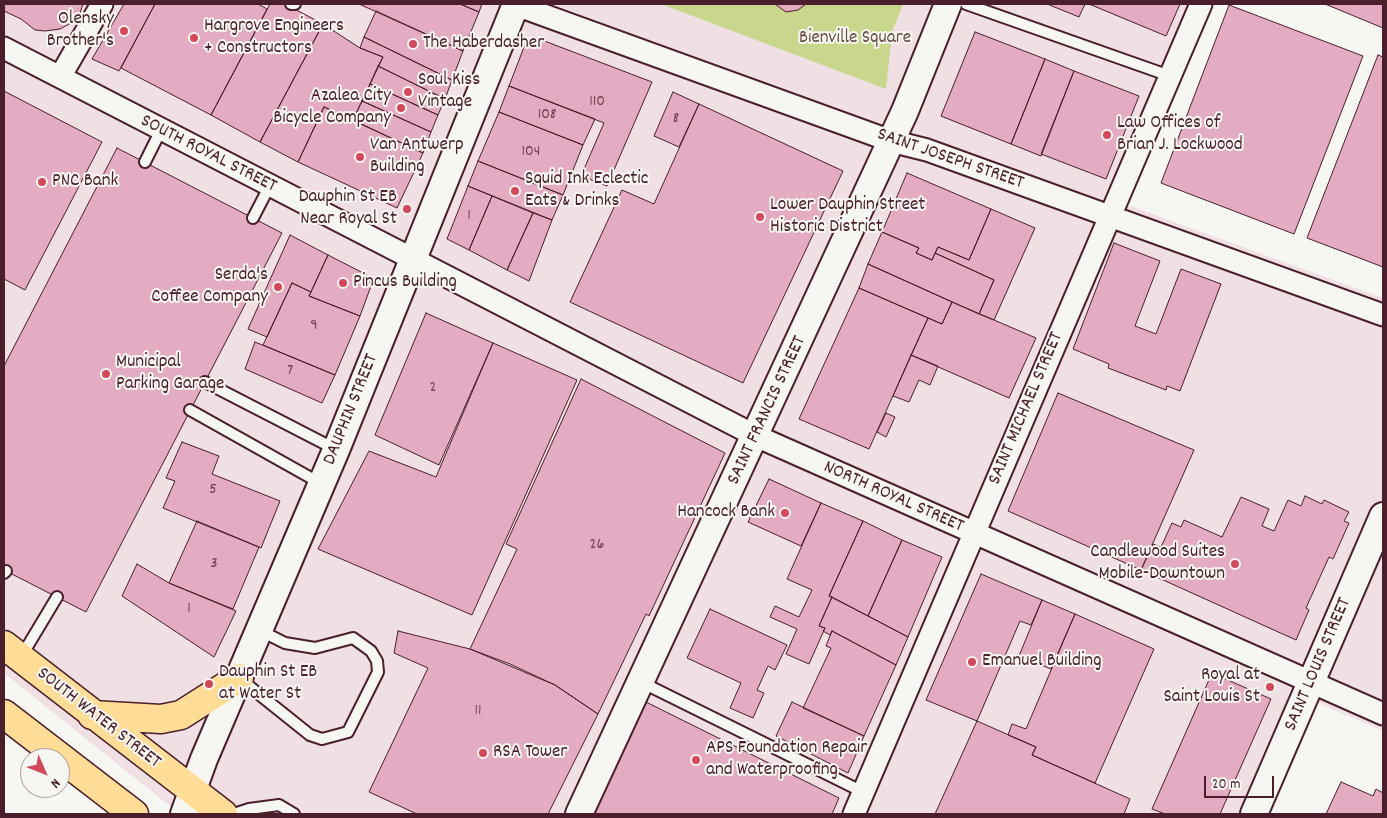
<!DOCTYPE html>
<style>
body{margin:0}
#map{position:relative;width:1387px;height:818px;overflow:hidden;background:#f6f6f2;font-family:Dekko,sans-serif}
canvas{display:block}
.frame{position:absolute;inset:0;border:5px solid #4a1f2b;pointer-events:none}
.north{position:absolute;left:20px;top:748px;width:50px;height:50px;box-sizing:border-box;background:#f6f6f2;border:1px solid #b1a0a2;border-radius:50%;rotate:134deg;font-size:14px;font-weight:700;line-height:20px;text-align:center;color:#4a1f2b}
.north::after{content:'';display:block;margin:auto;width:18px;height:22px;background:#d1495b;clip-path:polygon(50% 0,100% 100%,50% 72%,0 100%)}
.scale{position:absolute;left:1204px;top:776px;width:70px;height:22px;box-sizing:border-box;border:2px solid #4a1f2b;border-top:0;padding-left:6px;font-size:15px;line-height:18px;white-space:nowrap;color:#4a1f2b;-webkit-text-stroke:4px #f6f6f2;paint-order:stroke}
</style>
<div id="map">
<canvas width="1387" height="818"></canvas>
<div class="frame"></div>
<div class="north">N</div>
<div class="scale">20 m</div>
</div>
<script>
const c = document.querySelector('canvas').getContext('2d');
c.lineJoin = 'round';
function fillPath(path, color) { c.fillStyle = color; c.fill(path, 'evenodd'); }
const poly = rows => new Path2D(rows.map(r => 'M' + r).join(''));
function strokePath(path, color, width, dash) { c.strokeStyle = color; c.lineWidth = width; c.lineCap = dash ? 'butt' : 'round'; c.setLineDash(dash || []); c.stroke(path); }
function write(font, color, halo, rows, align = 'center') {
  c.font = font + ' Dekko,sans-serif'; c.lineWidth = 4; c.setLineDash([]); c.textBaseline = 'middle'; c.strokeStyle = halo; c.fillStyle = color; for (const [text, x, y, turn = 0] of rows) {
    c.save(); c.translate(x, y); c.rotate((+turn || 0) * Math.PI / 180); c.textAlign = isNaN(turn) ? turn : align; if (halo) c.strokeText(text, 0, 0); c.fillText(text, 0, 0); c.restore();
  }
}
fillPath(poly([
 [4,4,1212,4,1125,204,1383,298,1383,731,1318,703,1269,814,180,814,4,673]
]), '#f0e0e4');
fillPath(poly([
 [661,4,903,4,892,32,886,89]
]), '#c8d78b');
const building = poly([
 [4,4,83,4,80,13,71,23,60,29,45,31,35,30,21,19,4,11,4,4],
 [124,4,155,4,119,71,92,59,124,4],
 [155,4,258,4,267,9,211,115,121,68,155,4],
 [270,4,285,4,323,24,260,142,211,115,270,4],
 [359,4,460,4,479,12,463,51,359,4],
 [460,4,482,4,479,12,460,4],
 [775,4,806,4,798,10,786,12,775,4],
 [1047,4,1085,4,1079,17,1047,4],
 [1089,4,1180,4,1166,36,1089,4],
 [1325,4,1383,4,1383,28,1325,4],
 [1229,5,1363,56,1294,234,1161,183,1229,5],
 [376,11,463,51,452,80,364,37,376,11],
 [323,24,360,48,383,57,353,120,324,107,298,162,260,142,323,24],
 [975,32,1045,59,1011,144,941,116,975,32],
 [364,37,452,80,445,99,378,66,383,57,360,48,364,37],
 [534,37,652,82,607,186,581,176,604,123,509,86,526,42,534,37],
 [1378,55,1383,57,1383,267,1307,238,1378,55],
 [1045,59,1074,71,1041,156,1011,144,1045,59],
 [378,66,445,99,438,115,370,84,378,66],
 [1074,71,1139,96,1106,179,1041,154,1074,71],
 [370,84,438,115,431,132,362,101,370,84],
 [509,86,595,119,583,145,499,112,509,86],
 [4,91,102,142,25,290,4,279,4,91],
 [673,92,699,104,679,147,654,136,673,92],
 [362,101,431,132,423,153,353,120,362,101],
 [699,104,843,171,743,383,570,302,622,190,654,204,699,104],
 [324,107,423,153,397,208,298,162,324,107],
 [499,112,583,145,563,195,478,161,499,112],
 [117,148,282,233,86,612,4,570,4,366,117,148],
 [478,161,563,195,552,220,468,186,478,161],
 [907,173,991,209,969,260,938,247,932,260,916,253,919,248,882,232,907,173],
 [468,186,492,196,469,250,447,239,468,186],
 [492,196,533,213,507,270,469,250,492,196],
 [991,209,1035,228,994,320,979,314,994,280,935,253,938,247,969,260,991,209],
 [533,213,552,220,529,281,507,270,533,213],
 [882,232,919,248,916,253,932,260,935,253,994,280,979,314,868,264,882,232],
 [290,235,328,255,311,292,292,283,267,337,248,329,290,235],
 [1114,243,1160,261,1135,326,1156,334,1181,269,1221,284,1180,391,1167,386,1166,390,1108,368,1109,364,1073,349,1114,243],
 [328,255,367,275,371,286,360,316,309,296,328,255],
 [868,264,952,302,942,324,859,288,868,264],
 [292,283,311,292,309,296,360,316,335,375,263,345,292,283],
 [859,288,928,318,869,449,799,419,859,288],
 [952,302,1036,338,1009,398,911,355,928,318,942,324,952,302],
 [426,313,493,343,439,465,375,435,426,313],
 [255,342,335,375,322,403,245,369,255,342],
 [493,343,577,380,472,615,318,549,369,451,436,477,493,343],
 [911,355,938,366,930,385,919,380,909,402,893,396,911,355],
 [581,379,725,453,649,616,646,614,598,714,555,685,470,649,517,549,506,544,581,379],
 [1058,393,1194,450,1141,570,1008,511,1058,393],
 [886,413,895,417,886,437,877,432,886,413],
 [182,442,219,456,212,474,280,501,261,548,163,508,175,481,166,478,182,442],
 [769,479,821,503,801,546,748,522,769,479],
 [1305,496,1322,504,1324,500,1349,512,1344,521,1349,523,1333,559,1329,557,1306,608,1309,610,1296,640,1141,570,1153,544,1161,547,1172,523,1181,527,1184,520,1222,537,1241,497,1269,509,1262,526,1274,531,1288,500,1301,506,1305,496],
 [821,503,863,521,829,596,832,597,819,626,825,628,809,664,786,654,797,629,770,617,775,606,799,617,812,590,787,579,821,503],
 [197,521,259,547,233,609,169,583,197,521],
 [863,521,902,540,868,616,829,596,863,521],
 [902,540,942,557,908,637,868,616,902,540],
 [137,564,169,583,236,611,214,657,122,596,137,564],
 [981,574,1042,600,1031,625,1020,621,977,721,926,700,981,574],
 [832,597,908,637,896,665,832,631,830,635,823,631,825,628,819,626,832,597],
 [1042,600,1075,614,1051,669,1019,656,1042,600],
 [710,609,787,645,775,670,768,666,757,690,764,693,753,718,730,708,741,683,687,658,710,609],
 [1075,614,1154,649,1095,783,1032,755,1036,747,1008,735,1012,724,1026,729,1075,614],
 [398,631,470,649,510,664,555,685,598,714,548,814,417,814,369,792,428,668,394,653,398,631],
 [832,631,896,665,864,736,803,708,831,648,826,646,832,631],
 [1212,673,1271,699,1220,814,1165,814,1152,809,1212,673],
 [644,701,839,798,832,814,591,814,644,701],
 [792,702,864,736,848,773,776,736,792,702],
 [977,721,1036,747,1032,755,1130,799,1124,814,935,814,977,721],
 [1341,782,1373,796,1376,789,1383,793,1383,814,1326,814,1341,782]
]);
fillPath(building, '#e3acc2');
strokePath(building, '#4a1f2b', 1);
const service = poly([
 [291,4,295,4],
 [966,4,1170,76],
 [145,162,161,130],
 [253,218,269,187],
 [205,382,335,449],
 [190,410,320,483],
 [4,573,6,571],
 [21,657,57,597],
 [240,679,310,735,322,739,348,732,378,672,377,661,371,651,353,638,315,648,285,643,259,630],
 [641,682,863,792],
 [234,814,249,809,279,805,294,814]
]);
const minor = poly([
 [516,5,891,141,927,150,1383,315],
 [4,48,756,436,1383,714],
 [60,77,102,4],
 [854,814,1201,4]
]);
const tertiary = poly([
 [184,814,204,759,336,450,516,4],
 [579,814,905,111,948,4],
 [1254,814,1383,516]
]);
const trunk = poly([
 [4,645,223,814],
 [4,714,134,814],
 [92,715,161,719,181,715,239,678]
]);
strokePath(service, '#4a1f2b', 14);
strokePath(minor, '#4a1f2b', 25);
strokePath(tertiary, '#4a1f2b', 30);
strokePath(trunk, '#4a1f2b', 31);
strokePath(service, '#f6f6f2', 10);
strokePath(minor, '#f6f6f2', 21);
strokePath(tertiary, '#f6f6f2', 26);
strokePath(trunk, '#ffdd96', 28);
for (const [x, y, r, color] of [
 [124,31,5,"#d1495b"],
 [194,38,5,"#d1495b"],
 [413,44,5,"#d1495b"],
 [408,92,5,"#d1495b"],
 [401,108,5,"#d1495b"],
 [1107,135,5,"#d1495b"],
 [360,157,5,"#d1495b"],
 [42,182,5,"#d1495b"],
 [515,191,5,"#d1495b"],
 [407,209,5,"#d1495b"],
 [760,217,5,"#d1495b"],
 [343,283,5,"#d1495b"],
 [278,287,5,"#d1495b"],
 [106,374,5,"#d1495b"],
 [785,513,5,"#d1495b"],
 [1235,564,5,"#d1495b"],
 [972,662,5,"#d1495b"],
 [209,684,5,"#d1495b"],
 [1270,687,5,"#d1495b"],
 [483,753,5,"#d1495b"],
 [696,760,5,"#d1495b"]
]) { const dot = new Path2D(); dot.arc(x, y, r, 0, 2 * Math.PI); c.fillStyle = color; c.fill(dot); strokePath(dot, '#f6f6f2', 2); }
write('16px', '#704251', null, [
 ["110",597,103],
 ["108",547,116],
 ["8",676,120],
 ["104",531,153],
 ["1",469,217],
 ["9",314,327],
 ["7",290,372],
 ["2",433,389],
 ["5",213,491],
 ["26",597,546],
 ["3",214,565],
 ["1",189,610],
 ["11",478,712]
]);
write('19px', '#4a1f2b', '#f6f6f2', [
 ["Olensky",114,20,"right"],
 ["Brother's",114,42,"right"],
 ["Hargrove Engineers",204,27],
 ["+ Constructors",204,49],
 ["The Haberdasher",423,44],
 ["Soul Kiss",418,81],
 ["Vintage",418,103],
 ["Azalea City",391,97,"right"],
 ["Bicycle Company",391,119,"right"],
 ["Law Offices of",1117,124],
 ["Brian J. Lockwood",1117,146],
 ["Van Antwerp",370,146],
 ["Building",370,168],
 ["Squid Ink Eclectic",525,180],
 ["Eats & Drinks",525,202],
 ["PNC Bank",52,182],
 ["Dauphin St EB",397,198,"right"],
 ["Near Royal St",397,220,"right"],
 ["Lower Dauphin Street",770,206],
 ["Historic District",770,228],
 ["Serda's",268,276,"right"],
 ["Coffee Company",268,298,"right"],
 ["Pincus Building",353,283],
 ["Municipal",116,363],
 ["Parking Garage",116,385],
 ["Hancock Bank",775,513,"right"],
 ["Candlewood Suites",1225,553,"right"],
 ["Mobile-Downtown",1225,575,"right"],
 ["Emanuel Building",982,662],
 ["Dauphin St EB",219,673],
 ["at Water St",219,695],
 ["Royal at",1260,676,"right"],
 ["Saint Louis St",1260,698,"right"],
 ["APS Foundation Repair",706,749],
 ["and Waterproofing",706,771],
 ["RSA Tower",493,753]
], 'left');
write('19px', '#6a4d43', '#f6f6f2', [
 ["Bienville Square",855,39]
]);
write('19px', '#4a1f2b', '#f6f6f2', [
 ["SOUTH ROYAL STREET",208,155,27],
 ["SAINT JOSEPH STREET",950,160,19],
 ["SAINT MICHAEL STREET",1027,409,-67],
 ["DAUPHIN STREET",352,410,-68],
 ["SAINT FRANCIS STREET",768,411,-65],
 ["NORTH ROYAL STREET",893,498,24],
 ["SAINT LOUIS STREET",1319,665,-67],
 ["SOUTH WATER STREET",98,719,38]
]);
</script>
